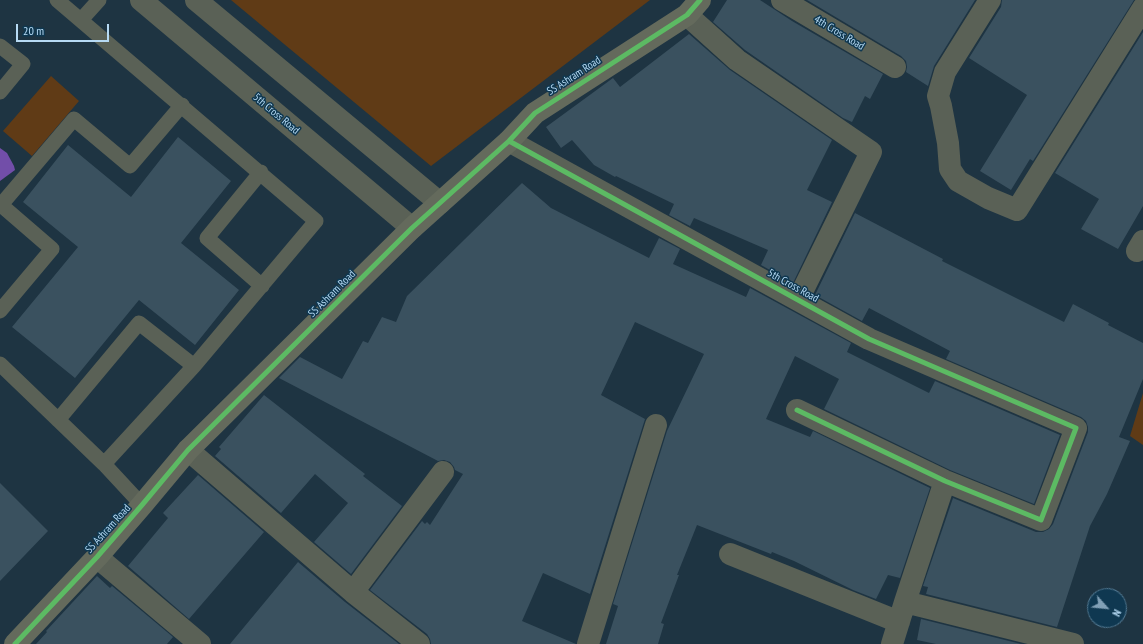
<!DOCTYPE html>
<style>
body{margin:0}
#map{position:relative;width:1143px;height:644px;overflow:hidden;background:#1e3442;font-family:"PT Sans Narrow",sans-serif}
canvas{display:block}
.north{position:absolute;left:1087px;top:588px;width:40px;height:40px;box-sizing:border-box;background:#0f3851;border:1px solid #527992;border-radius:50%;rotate:117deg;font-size:11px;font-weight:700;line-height:16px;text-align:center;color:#b6daf4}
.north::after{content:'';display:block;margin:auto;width:14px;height:18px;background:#81a0b6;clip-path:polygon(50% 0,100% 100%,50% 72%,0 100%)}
.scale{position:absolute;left:16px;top:24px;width:93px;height:18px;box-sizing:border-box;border:2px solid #b6daf4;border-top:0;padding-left:5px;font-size:12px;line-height:14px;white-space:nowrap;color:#b6daf4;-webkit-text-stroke:3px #0f3851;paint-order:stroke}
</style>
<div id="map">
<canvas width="1143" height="644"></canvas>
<div class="north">N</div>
<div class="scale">20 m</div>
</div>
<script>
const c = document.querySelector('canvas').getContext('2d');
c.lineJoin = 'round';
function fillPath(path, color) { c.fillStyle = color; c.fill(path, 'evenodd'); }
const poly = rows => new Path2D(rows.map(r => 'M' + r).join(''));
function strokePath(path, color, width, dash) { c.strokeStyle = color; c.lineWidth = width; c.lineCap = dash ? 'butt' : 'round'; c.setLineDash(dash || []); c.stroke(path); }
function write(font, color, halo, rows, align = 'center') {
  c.font = font + ' "PT Sans Narrow",sans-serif'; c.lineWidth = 3; c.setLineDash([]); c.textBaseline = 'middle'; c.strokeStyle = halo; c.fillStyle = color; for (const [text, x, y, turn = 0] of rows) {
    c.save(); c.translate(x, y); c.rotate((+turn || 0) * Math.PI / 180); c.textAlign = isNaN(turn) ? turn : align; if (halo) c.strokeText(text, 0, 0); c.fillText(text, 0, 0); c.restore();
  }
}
fillPath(poly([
 [231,0,650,0,431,166],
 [51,76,79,101,32,156,3,131],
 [1143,393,1143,445,1130,436]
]), '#603b16');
fillPath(poly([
 [0,148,7,153,14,166,15,170,0,181]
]), '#724ea9');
fillPath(poly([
 [727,0,760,0,792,21,883,74,870,99,865,96,852,122,843,118,745,50,713,22],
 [807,0,975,0,934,66,928,86,906,72,907,67,906,61,901,56],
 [1002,0,1134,0,1033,161,1030,159,1011,190,980,171,1027,95,969,58,1001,7],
 [1143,32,1143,206,1118,249,1081,229,1099,199,1055,173],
 [689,34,730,70,832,140,807,190,832,202,793,283,761,265,768,250,694,218,690,226,669,215,674,204,616,176,615,177,594,165,572,140,561,148,546,127,613,78,620,87],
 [178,137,231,181,181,243,239,290,195,345,139,300,75,378,12,327,78,247,23,202,68,145,131,197],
 [522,183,551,208,649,258,659,238,680,249,673,264,746,297,750,288,851,343,847,352,929,393,935,381,1060,435,1034,504,950,470,824,409,839,379,795,356,766,419,810,437,813,431,930,488,900,578,888,575,876,599,853,590,794,561,772,552,771,554,697,525,677,575,679,575,661,623,664,624,658,644,606,644,618,606,613,604,667,431,704,354,635,322,601,395,645,419,590,594,543,573,522,621,576,644,431,644,430,639,427,634,370,590,422,521,425,524,427,522,430,525,463,474,455,470,454,467,450,462,444,460,438,461,279,378,300,357,342,379,363,341,368,343,382,317,396,322,407,296],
 [855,213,943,259,942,261,1064,322,1073,304,1109,323,1108,325,1143,343,1143,379,1119,437,1130,441,1107,494,1090,526,1057,627,926,594,928,587,923,586,953,498,1036,532,1043,532,1049,529,1053,524,1088,432,1088,427,1086,421,1081,417,946,359,950,351,869,308,862,321,815,295],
 [264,395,365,474,363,476,402,506,351,574,314,542,348,503,315,474,281,513,215,456,221,449,219,447],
 [198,475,264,532,189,619,128,566,168,518,163,513],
 [0,483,48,531,0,581],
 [298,562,345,602,399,644,230,644],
 [97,576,110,588,112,586,173,637,167,644,36,644,47,632,46,631],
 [921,619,1021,644,936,644,917,640]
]), '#3a515f');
strokePath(poly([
 [57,0,316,221,194,366,104,464],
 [81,20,99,0],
 [0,46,23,64,0,92],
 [261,172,207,238,262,286],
 [0,311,52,249,1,205,74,119,130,166,182,105],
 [0,364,104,464,142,505],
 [58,420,139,323,194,366]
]), '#5a6156', 15);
strokePath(poly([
 [141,0,412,228],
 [196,0,440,203],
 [782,0,895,67],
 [990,0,945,72,938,96,941,106,948,143,950,169,958,181,988,198,1017,210,1143,8],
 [687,15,737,60,871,152,798,300],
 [509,141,869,339,1076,428,1041,520,945,481,797,410],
 [1137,251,1143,241],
 [188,450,353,592,419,644],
 [730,554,899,622],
 [97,557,200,644],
 [353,592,443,472],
 [905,602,945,481],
 [588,644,656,425],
 [892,644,905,602,1073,644]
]), '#5a6156', 22);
strokePath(poly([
 [15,644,97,557,142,505,188,450,412,228,509,141,535,113,687,15,700,0]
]), '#646a5c', 22);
strokePath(poly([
 [509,141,869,339,1076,428,1041,520,945,481,797,410],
 [15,644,97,557,142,505,188,450,412,228,509,141,535,113,687,15,700,0]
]), '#5cba63', 5);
write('11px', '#b6daf4', '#0f3851', [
 ["4th Cross Road",839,33,31],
 ["SS Ashram Road",574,76,-33],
 ["5th Cross Road",276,114,40],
 ["5th Cross Road",793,286,29],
 ["SS Ashram Road",332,294,-45],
 ["SS Ashram Road",108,529,-48]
]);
</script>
